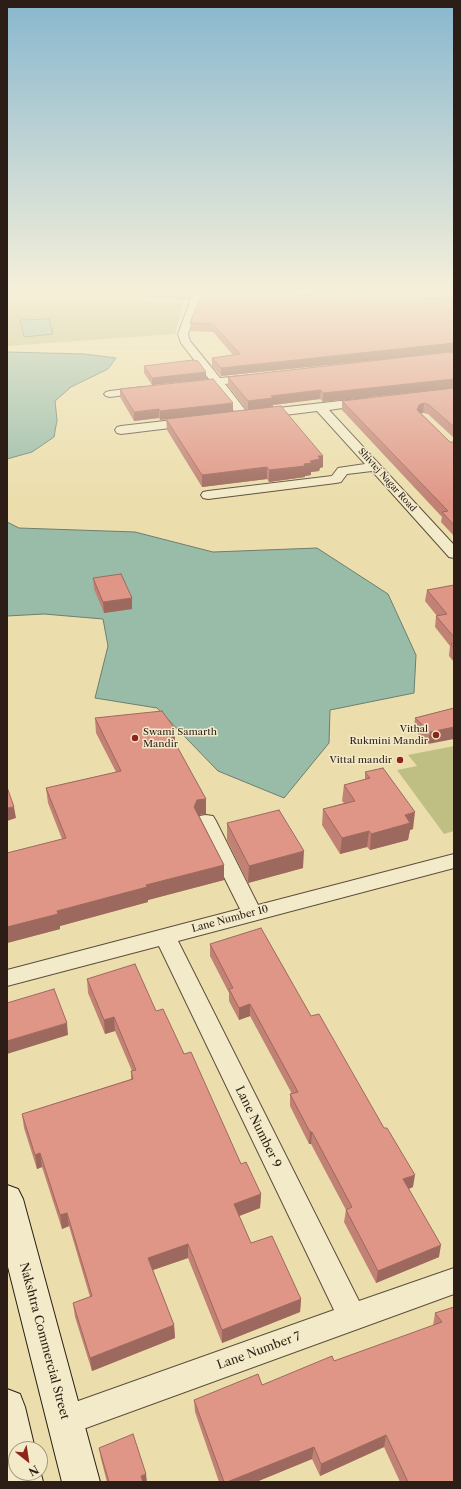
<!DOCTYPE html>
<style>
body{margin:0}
#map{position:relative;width:461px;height:1489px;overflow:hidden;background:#ecdeac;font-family:"Libre Caslon Text",serif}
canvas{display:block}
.frame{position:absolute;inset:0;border:8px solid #2c1e16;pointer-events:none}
.north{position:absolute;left:8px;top:1441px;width:40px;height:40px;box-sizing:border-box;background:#f3eac9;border:1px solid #a39881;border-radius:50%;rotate:150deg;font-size:11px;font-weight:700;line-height:16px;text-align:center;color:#2c1e16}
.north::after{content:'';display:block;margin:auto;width:14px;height:18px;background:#8f2418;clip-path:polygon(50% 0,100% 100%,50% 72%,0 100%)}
</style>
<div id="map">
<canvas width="461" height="1489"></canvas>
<div class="frame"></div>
<div class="north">N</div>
</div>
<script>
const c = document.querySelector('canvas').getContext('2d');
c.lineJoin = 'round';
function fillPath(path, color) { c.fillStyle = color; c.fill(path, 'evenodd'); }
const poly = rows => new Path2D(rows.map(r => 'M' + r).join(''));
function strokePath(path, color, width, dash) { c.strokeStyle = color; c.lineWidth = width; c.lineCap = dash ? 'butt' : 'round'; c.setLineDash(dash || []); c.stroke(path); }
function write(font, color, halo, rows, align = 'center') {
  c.font = font + ' "Libre Caslon Text",serif'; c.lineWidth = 3; c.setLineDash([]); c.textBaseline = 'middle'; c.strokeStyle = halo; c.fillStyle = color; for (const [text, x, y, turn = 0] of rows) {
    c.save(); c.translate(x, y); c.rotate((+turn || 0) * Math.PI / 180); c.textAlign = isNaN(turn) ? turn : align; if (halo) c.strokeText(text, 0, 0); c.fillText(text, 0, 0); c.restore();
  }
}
fillPath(poly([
 [7,293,139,293,137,300,184,301,175,334,7,346],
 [454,746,454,831,444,834,397,770,417,766,408,755]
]), '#bfbf84');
const water = poly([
 [49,319,53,334,24,337,20,320,49,319],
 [7,352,84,354,116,358,108,369,71,387,55,401,57,420,54,437,32,452,7,459,7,352],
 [7,522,19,528,135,532,213,552,317,548,388,594,416,655,414,693,330,710,329,743,284,798,218,771,157,708,95,698,108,646,103,619,44,614,7,616,7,522]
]);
fillPath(water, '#99bca8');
strokePath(water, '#6d7d6e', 1);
const street = poly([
 [193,293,225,294,230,297,225,300,201,299,188,334,190,341,220,378,253,375,257,376,259,378,257,380,225,384,250,416,248,419,240,419,214,385,191,387,187,386,185,384,187,382,191,381,209,379,181,343,178,334,193,293],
 [143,387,147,388,149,390,147,392,110,397,106,396,104,394,106,392,110,391,143,387],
 [366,398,370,400,372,402,370,404,329,410,454,545,454,558,449,557,372,471,347,474,341,482,336,483,208,499,203,498,201,495,203,492,208,491,332,476,338,468,365,464,317,411,261,418,257,417,255,414,257,411,261,410,366,398],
 [191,418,195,419,197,422,195,425,121,434,117,433,115,430,117,427,121,426,191,418],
 [206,815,213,816,216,821,258,905,454,854,454,868,178,941,359,1301,454,1268,454,1294,64,1436,53,1432,49,1421,53,1410,334,1310,159,946,7,986,7,970,240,909,196,821,199,816,206,815]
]);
const secondary = poly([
 [7,1185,18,1189,23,1199,100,1482,62,1482,7,1263,7,1185],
 [7,1389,20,1394,25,1407,35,1449,16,1449,16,1473,40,1473,40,1470,43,1482,7,1482,7,1389]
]);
strokePath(street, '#5c4e3c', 2);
strokePath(secondary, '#2c1e16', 2);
fillPath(street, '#f3eac9');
fillPath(secondary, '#f3eac9');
fillPath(poly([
 [140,293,192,293,189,300,140,298],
 [253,293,454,293,454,300],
 [454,300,451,352,454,353,454,438,428,414,423,413,421,413,450,442,454,442,454,536,441,522,442,517,342,410,342,401,414,392,323,402,320,399,273,405,273,407,323,456,323,467,320,468,319,471,311,472,311,475,305,476,305,477,269,482,267,479,202,487,167,430,166,419,160,420,159,418,134,421,120,397,120,389,233,411,247,410,228,386,228,377,385,359,221,376,212,366,212,358,233,355,213,332,191,331,190,323],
 [144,366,206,379,152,385,144,373],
 [93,578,132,598,132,609,104,613,94,589],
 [454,585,454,662,449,656,450,646,435,627,436,616,437,616,425,601,427,590],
 [454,708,428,744,414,730,415,718],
 [95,718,175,729,175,743,206,799,206,814,199,815,224,865,224,880,148,900,148,902,60,926,60,929,7,943,62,839,48,803,46,788,116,772,96,733],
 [365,772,413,829,410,830,408,840,370,850,367,847,340,854,322,825,323,809,344,803,342,801,344,785,365,779],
 [227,823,303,868,248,883,227,840],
 [210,944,311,1016,413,1187,409,1189,439,1257,376,1283,344,1222,346,1210,311,1144,309,1144,290,1106,290,1094,292,1094,250,1016,239,1020,229,1001,229,993,210,956],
 [87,979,156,1011,184,1054,241,1164,261,1194,260,1208,239,1216,251,1243,301,1299,300,1312,222,1343,188,1258,153,1270,174,1325,175,1338,92,1371,75,1317,73,1303,90,1297,69,1226,62,1229,42,1167,37,1169,24,1128,22,1114,131,1079,131,1071,132,1071,115,1031,105,1034,88,993],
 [454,1307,454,1482,400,1482,384,1447,320,1476,312,1459,256,1482,219,1482,195,1412,194,1400,262,1385,334,1361,433,1326,435,1313],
 [99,1448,147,1482,107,1482,101,1459]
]), '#c18174');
fillPath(poly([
 [189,293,192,293,189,300],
 [454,343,454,352,221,376,221,368],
 [206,372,206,379,152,385,152,378],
 [454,379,454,388,323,402,323,393],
 [321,390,320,399,273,405,273,408,248,410,248,401,271,396],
 [233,403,233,412,160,420,160,411],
 [424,403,423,413,418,414,417,410,419,405],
 [159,409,159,418,134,421,134,412],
 [318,456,323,456,323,467,320,468,319,471,311,472,311,475,305,476,305,477,269,482,269,470,304,464],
 [267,467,267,479,202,487,202,475],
 [132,598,132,609,104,613,103,602],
 [454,727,454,739,428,744,430,732],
 [175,729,175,744,168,730],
 [206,799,206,814,198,815,194,807,197,800],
 [14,807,16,818,7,821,7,808],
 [415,812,413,829,410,830,408,840,370,850,371,834,405,815],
 [369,831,367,847,340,854,342,838],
 [304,851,303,868,248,883,249,866],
 [224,865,224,880,148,900,148,902,60,926,60,929,7,943,7,927,57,911,146,885],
 [250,1004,250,1016,239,1020,239,1008],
 [114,1017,115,1031,105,1034,104,1020],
 [67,1023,68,1035,7,1054,7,1041],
 [310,1132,312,1132,311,1144,309,1144],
 [40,1153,42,1167,37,1169,35,1155],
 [415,1175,413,1187,402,1191,403,1179],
 [261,1194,260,1208,234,1218,234,1204],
 [67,1213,69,1226,62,1229,60,1215],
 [188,1244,188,1258,150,1271,148,1258],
 [441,1245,439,1257,376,1283,378,1271],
 [301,1299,300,1312,222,1343,222,1330],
 [174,1325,175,1338,92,1371,90,1358],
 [386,1435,384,1447,320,1476,321,1464],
 [314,1447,312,1459,256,1482,227,1482],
 [146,1474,147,1482,142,1482,141,1476]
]), '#9d695e');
const building = poly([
 [202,293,230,293,454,300,454,343,221,368,212,358,240,354,213,324,190,323,202,293],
 [450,352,454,353,454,379,323,393,321,390,271,396,273,398,248,401,228,377,450,352],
 [193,360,198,361,206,372,152,378,144,366,193,360],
 [213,379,233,403,160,411,159,409,134,412,120,389,213,379],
 [454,388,454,427,429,405,424,403,419,405,417,410,450,442,454,442,454,525,442,512,448,511,342,401,454,388],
 [281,406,323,456,318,456,320,459,310,461,312,463,304,464,305,466,269,470,267,467,202,475,166,419,281,406],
 [121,574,132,598,103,602,93,578,121,574],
 [454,585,454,637,436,616,447,614,427,590,454,585],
 [454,643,454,648,451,644,454,643],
 [454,708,454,727,430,732,415,718,454,708],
 [162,711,175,729,168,730,206,799,197,800,194,807,224,865,146,885,147,887,57,911,58,914,7,927,7,853,66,838,46,788,121,771,95,718,162,711],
 [383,768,415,812,405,815,410,823,371,834,369,831,342,838,323,809,355,801,344,785,370,778,365,772,383,768],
 [7,787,14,807,7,808,7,787],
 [279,810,304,851,249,866,227,823,279,810],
 [261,928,311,1016,319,1014,384,1128,387,1128,415,1175,403,1179,441,1245,378,1271,346,1210,352,1207,312,1132,310,1132,290,1094,298,1092,250,1004,239,1008,229,989,233,988,210,944,261,928],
 [135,964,156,1011,163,1009,184,1054,191,1052,241,1164,246,1162,261,1194,234,1204,251,1243,272,1236,301,1299,222,1330,188,1244,148,1258,174,1325,90,1358,73,1303,92,1296,67,1213,60,1215,40,1153,35,1155,22,1114,133,1079,131,1071,136,1070,114,1017,104,1020,87,979,135,964],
 [54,989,67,1023,7,1041,7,1003,54,989],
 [454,1307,454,1482,408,1482,386,1435,321,1464,314,1447,227,1482,224,1482,194,1400,258,1374,262,1385,332,1356,334,1361,442,1322,435,1313,454,1307],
 [133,1434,146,1474,141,1476,143,1482,109,1482,99,1448,133,1434]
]);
fillPath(building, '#e09687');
strokePath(building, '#9d695e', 1);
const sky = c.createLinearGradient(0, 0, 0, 502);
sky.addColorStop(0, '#88b7ce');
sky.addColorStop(0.58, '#f6f0da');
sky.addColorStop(1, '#f6f0da00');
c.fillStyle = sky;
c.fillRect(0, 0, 461, 502);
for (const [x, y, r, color] of [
 [436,735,4,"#8f2418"],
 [135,738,4,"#8f2418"],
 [400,760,4,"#8f2418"]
]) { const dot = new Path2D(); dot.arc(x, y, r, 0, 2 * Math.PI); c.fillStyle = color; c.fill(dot); strokePath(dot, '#f3eac9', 1.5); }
write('9px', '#2c1e16', '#f3eac9', [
 ["Shivtej Nagar Road",387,480,48]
]);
write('10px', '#2c1e16', '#f3eac9', [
 ["Vithal",428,729],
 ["Rukmini Mandir",428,741],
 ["Swami Samarth",143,732,"left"],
 ["Mandir",143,744,"left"],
 ["Vittal mandir",392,760]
], 'right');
write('10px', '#2c1e16', '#f3eac9', [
 ["Lane Number 10",230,919,-15]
]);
write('12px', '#2c1e16', '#f3eac9', [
 ["Lane Number 9",258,1127,64],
 ["Nakshtra Commercial Street",44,1341,75],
 ["Lane Number 7",259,1351,-20]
]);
</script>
